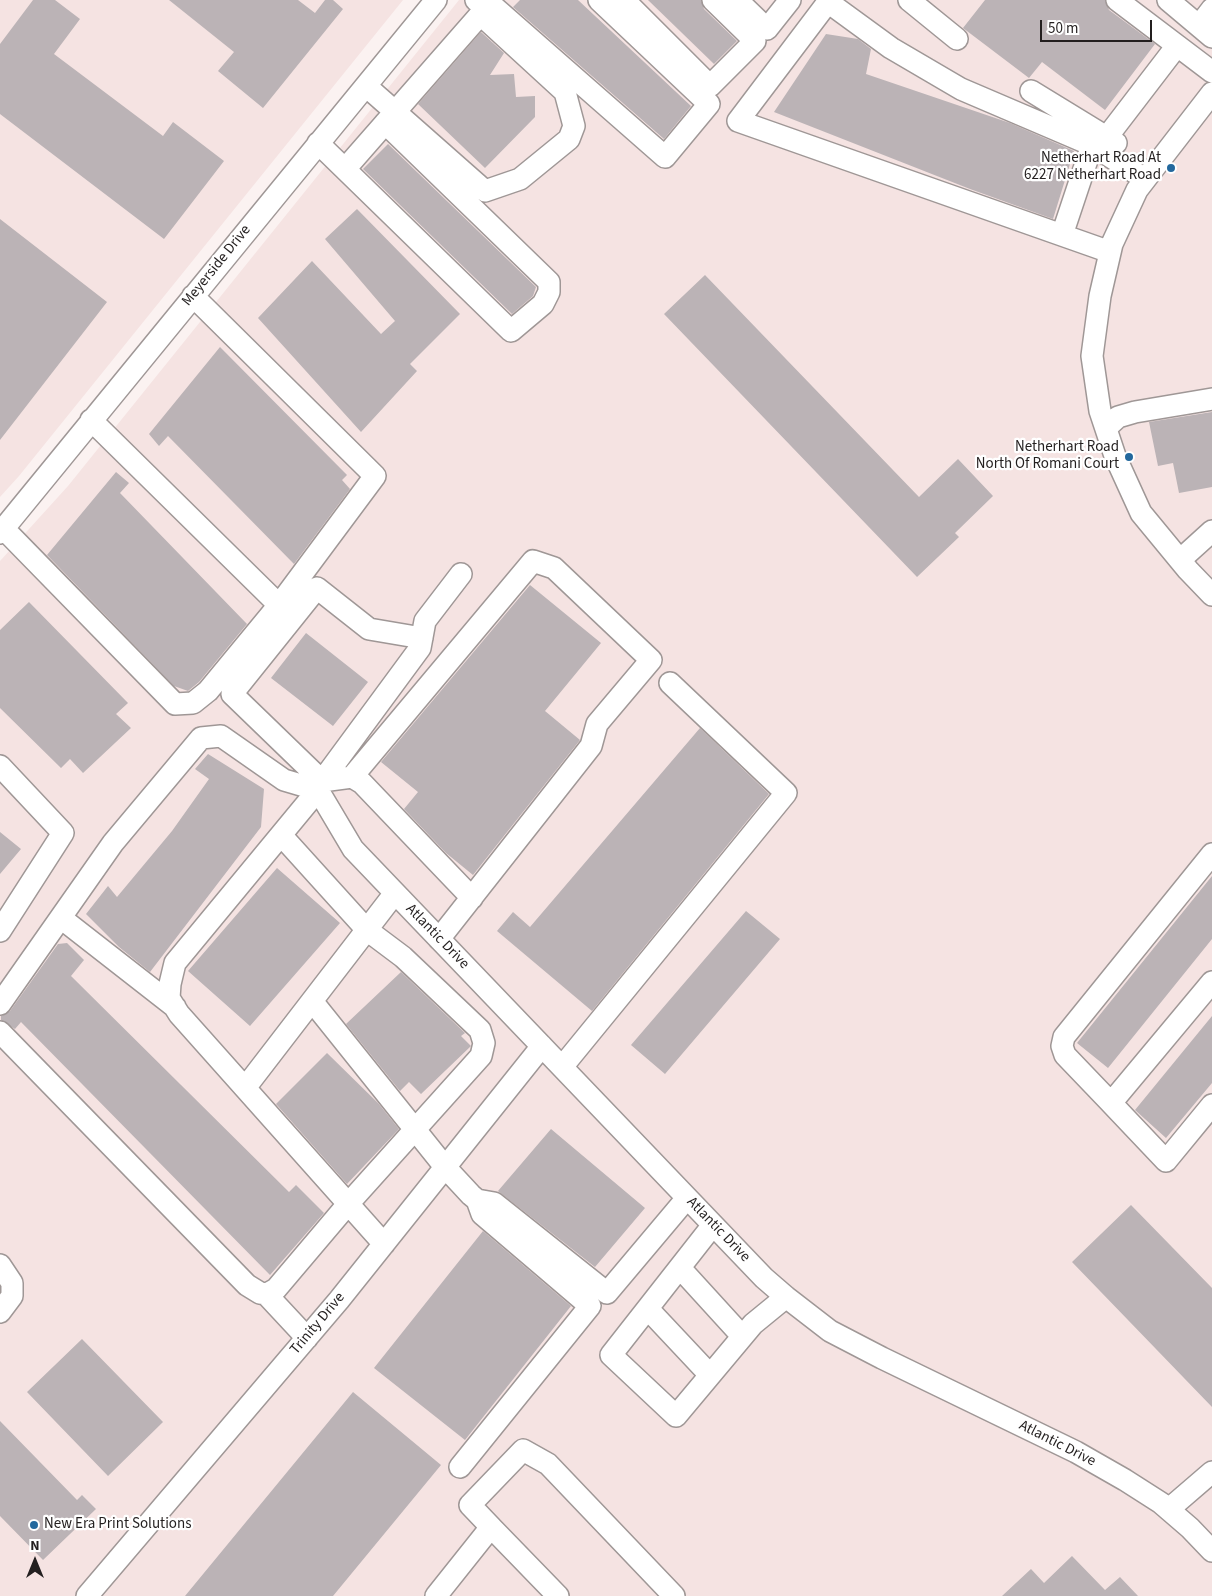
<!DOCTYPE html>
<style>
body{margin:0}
#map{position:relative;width:1212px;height:1596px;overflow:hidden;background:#fbf2f1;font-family:"Source Sans 3",sans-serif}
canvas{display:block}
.north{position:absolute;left:10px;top:1536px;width:50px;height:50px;-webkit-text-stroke:4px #fff;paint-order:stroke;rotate:0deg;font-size:14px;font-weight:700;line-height:20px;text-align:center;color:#231f1f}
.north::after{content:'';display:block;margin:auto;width:18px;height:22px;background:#231f1f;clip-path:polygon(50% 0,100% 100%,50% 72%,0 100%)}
.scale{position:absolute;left:1040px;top:20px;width:112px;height:22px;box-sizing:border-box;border:2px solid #231f1f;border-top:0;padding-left:6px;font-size:15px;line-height:18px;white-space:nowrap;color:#231f1f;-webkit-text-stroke:4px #fff;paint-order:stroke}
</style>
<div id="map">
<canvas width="1212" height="1596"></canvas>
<div class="north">N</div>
<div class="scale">50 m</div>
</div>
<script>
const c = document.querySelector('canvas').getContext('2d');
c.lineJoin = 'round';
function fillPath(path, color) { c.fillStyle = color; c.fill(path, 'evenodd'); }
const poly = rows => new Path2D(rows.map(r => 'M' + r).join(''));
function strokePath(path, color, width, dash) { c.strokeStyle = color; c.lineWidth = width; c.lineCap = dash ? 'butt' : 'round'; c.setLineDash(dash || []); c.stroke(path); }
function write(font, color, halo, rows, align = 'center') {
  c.font = font + ' "Source Sans 3",sans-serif'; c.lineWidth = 4.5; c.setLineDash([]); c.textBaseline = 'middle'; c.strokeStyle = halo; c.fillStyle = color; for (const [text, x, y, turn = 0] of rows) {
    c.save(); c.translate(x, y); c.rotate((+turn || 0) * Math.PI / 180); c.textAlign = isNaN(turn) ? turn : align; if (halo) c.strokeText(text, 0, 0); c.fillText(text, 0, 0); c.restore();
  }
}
fillPath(poly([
 [0,0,403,0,19,476,0,497],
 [459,0,1212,0,1212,1596,0,1596,0,561,68,486]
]), '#f5e3e2');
fillPath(poly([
 [33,0,55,0,80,19,54,54,163,136,173,122,224,161,164,239,0,114,0,44],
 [169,0,298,0,315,13,325,0,333,0,343,9,263,108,218,71,234,52],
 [520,0,578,0,691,106,664,139,513,7],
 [648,0,701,0,704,9,737,41,714,64],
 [985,0,1105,0,1109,10,1155,44,1105,110,1042,62,1029,78,963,28],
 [481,32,504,53,490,75,514,74,516,97,535,96,535,117,485,168,418,104],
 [826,34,858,39,871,49,866,74,1010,123,1074,151,1053,219,970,189,774,112],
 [388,144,536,287,533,296,512,314,363,169],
 [357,209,460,314,410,364,417,371,361,432,258,318,312,261,381,334,395,321,325,239],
 [0,219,107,302,0,440],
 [705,275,919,497,958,459,993,496,955,533,959,537,917,577,664,314],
 [220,347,347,475,342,480,350,489,294,564,168,436,159,446,149,434],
 [1212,412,1212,487,1179,493,1173,463,1158,466,1149,422],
 [116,472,129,483,120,493,247,624,199,682,188,691,174,686,47,555],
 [530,585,601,643,545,711,580,740,473,875,446,853,404,809,418,792,381,762],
 [29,602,128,703,116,714,131,728,83,773,70,759,61,768,0,708,0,630],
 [306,633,368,682,333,726,271,678],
 [700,728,769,794,592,1011,497,931,513,912,530,927],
 [208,754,264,789,261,827,150,972,119,947,86,914,108,886,117,897,172,831,209,779,195,769],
 [0,832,21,849,0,874],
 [277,868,340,923,250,1026,188,971],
 [1212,876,1212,939,1108,1068,1077,1043],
 [746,911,780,939,665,1074,631,1045],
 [67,943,84,960,71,976,289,1192,296,1185,324,1213,270,1275,21,1022,15,1029,1,1020,1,1016,10,1011,58,944],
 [401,972,465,1033,461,1036,471,1046,421,1094,409,1082,400,1091,346,1024],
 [1212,1016,1212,1083,1166,1138,1135,1110],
 [327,1053,378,1103,399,1129,347,1184,276,1104],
 [551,1129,645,1208,595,1267,498,1191],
 [1131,1205,1212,1288,1212,1407,1072,1262],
 [483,1231,571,1306,465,1440,374,1368],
 [82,1339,163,1422,108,1476,27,1392],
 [353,1392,441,1465,333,1596,185,1596],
 [0,1421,77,1500,82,1495,96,1509,43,1560,0,1516],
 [1072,1556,1105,1590,1120,1577,1138,1596,1002,1596,1031,1569,1044,1583]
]), '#bbb3b6');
const minor = poly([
 [476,0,486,8,494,7,665,157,709,104,599,0],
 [624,0,710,86,755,41,713,0],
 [737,0,767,29,790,0],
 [909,0,957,39],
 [1117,0,1212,72],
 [1168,0,1212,37],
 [1199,26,1212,9],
 [366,86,485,191,520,179,569,139,574,126,565,92,480,14],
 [1031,91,1116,143],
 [1212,93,1137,190,1112,244,1100,296,1092,356,1100,411,1115,456,1141,513,1188,570,1212,595],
 [1107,137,1176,47],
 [318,143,511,331,543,304,549,292,549,282,385,123],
 [345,169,486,8],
 [1062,235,1092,145],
 [1110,252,738,121,828,2,891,48,961,89,1092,145,1145,179],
 [91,420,279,605,375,476,193,296],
 [1106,428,1118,417,1135,412,1212,399],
 [4,529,175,704,193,703,208,691,279,605],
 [0,533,436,0],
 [1180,560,1212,531],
 [422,638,369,629,317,588,232,694,322,781,352,777,362,783,472,898],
 [0,766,63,833,0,931],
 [352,777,533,561,554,568,651,660,597,724,591,746,439,939],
 [318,790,353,849,764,1278,786,1297,830,1331,882,1358,1076,1452,1125,1480,1161,1503,1190,1528,1212,1551],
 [1212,854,1064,1037,1062,1046,1065,1055,1111,1103,1212,982],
 [61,918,175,1007],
 [312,1001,445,1167,471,1195,477,1200,494,1203,607,1293,687,1198],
 [0,1004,113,843,201,738,221,736,284,780,318,790],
 [0,1032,247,1285,260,1293,267,1294,276,1289,348,1204,481,1056,484,1043,480,1030,403,957,367,930,281,835],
 [562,1067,786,793,670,683],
 [245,1088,395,893],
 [1111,1103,1166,1161,1212,1105],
 [713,1225,611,1355,676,1416,753,1324,786,1297],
 [384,1244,179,1014,169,998,170,984,175,963,318,790,322,781,420,648,425,621,461,574],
 [0,1265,12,1283,12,1296,0,1312],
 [680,1268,742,1336],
 [266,1294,307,1338],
 [648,1309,710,1375],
 [460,1467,590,1306,482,1214,477,1200],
 [1169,1509,1212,1472],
 [491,1527,470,1505,523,1450,548,1464,674,1596],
 [87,1596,339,1300,542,1046],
 [436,1596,491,1527,558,1596]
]);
strokePath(minor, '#9f9796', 24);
strokePath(minor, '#fff', 21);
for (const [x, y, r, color] of [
 [1171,168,5,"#23689d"],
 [1129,457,5,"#23689d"],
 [34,1525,5,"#23689d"]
]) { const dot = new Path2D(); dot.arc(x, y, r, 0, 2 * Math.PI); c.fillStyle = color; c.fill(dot); strokePath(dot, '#fff', 2); }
write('15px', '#231f1f', '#fff', [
 ["Netherhart Road At",1161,159],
 ["6227 Netherhart Road",1161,176],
 ["Netherhart Road",1119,448],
 ["North Of Romani Court",1119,465],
 ["New Era Print Solutions",44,1525,"left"]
], 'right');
write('15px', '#231f1f', '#fff', [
 ["Meyerside Drive",217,266,-51],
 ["Atlantic Drive",437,937,46],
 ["Atlantic Drive",718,1230,46],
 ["Trinity Drive",318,1324,-50],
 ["Atlantic Drive",1057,1444,27]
]);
</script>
